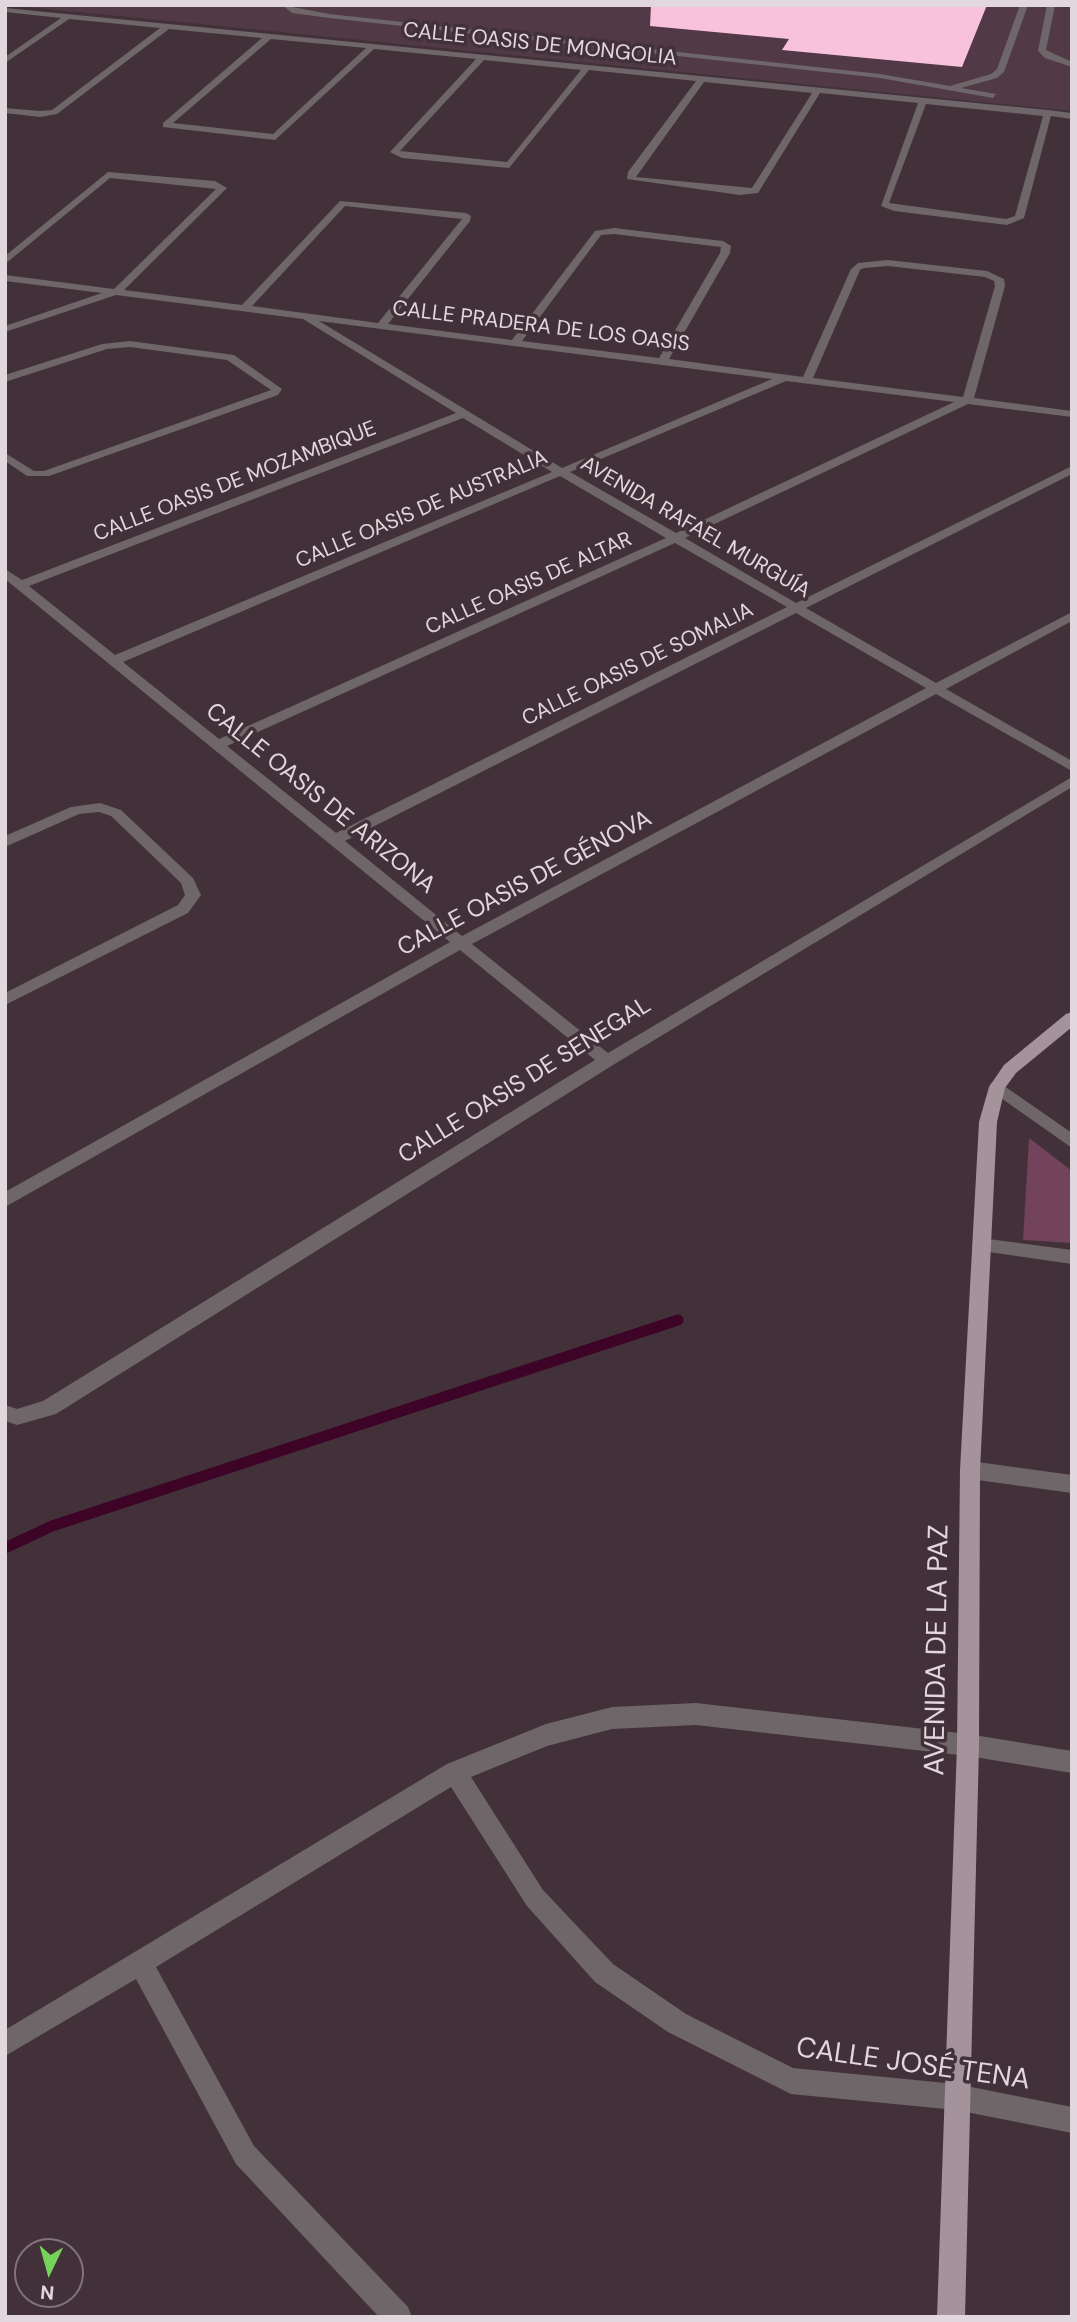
<!DOCTYPE html>
<meta charset="utf-8">
<style>
body{margin:0}
#map{position:relative;width:1077px;height:2322px;overflow:hidden;background:#423139;font-family:"DM Sans",sans-serif}
canvas{display:block}
.frame{position:absolute;inset:0;border:7px solid #e2d7dc;pointer-events:none}
.north{position:absolute;left:14px;top:2238px;width:70px;height:70px;box-sizing:border-box;background:#423139;border:2px solid #82737a;border-radius:50%;rotate:185deg;font-size:19px;font-weight:700;line-height:28px;text-align:center;color:#e2d7dc}
.north::after{content:'';display:block;margin:auto;width:24px;height:32px;background:#75d25b;clip-path:polygon(50% 0,100% 100%,50% 72%,0 100%)}
</style>
<div id="map">
<canvas width="1077" height="2322"></canvas>
<div class="frame"></div>
<div class="north">N</div>
</div>
<script>
const c = document.querySelector('canvas').getContext('2d');
c.lineJoin = 'round';
function fillPath(path, color) { c.fillStyle = color; c.fill(path, 'evenodd'); }
const poly = rows => new Path2D(rows.map(r => 'M' + r).join(''));
function strokePath(path, color, width, dash) { c.strokeStyle = color; c.lineWidth = width; c.lineCap = dash ? 'butt' : 'round'; c.setLineDash(dash || []); c.stroke(path); }
function write(font, color, halo, rows, align = 'center') {
  c.font = font + ' "DM Sans",sans-serif'; c.lineWidth = 7; c.setLineDash([]); c.textBaseline = 'middle'; c.strokeStyle = halo; c.fillStyle = color; for (const [text, x, y, turn = 0] of rows) {
    c.save(); c.translate(x, y); c.rotate((+turn || 0) * Math.PI / 180); c.textAlign = isNaN(turn) ? turn : align; if (halo) c.strokeText(text, 0, 0); c.fillText(text, 0, 0); c.restore();
  }
}
fillPath(poly([
 [6,5,1072,5,1072,111,191,23]
]), '#513a45');
fillPath(poly([
 [1029,1138,1072,1171,1072,1243,1023,1240]
]), '#72435a');
strokePath(poly([
 [5,1548,52,1526,678,1320]
]), '#3e0427', 11);
fillPath(poly([
 [651,5,987,5,962,67,782,50,789,39,650,26]
]), '#f9c2dc');
fillPath(poly([
 [282,5,329,14,880,74,950,86,991,74,997,69,1020,5,1028,5,1004,72,997,78,961,88,996,94,993,98,880,78,329,18,292,13,282,5],
 [1047,5,1055,5,1046,50,1072,62,1072,67,1045,58,1038,51,1047,5],
 [5,8,1048,110,1072,113,1072,119,1051,116,1024,218,1007,225,894,211,881,206,918,103,820,93,758,193,740,195,627,179,628,172,696,81,589,70,509,168,402,158,390,152,476,59,374,49,275,140,163,127,163,123,262,38,169,29,57,114,40,117,5,113,5,108,40,111,52,110,160,28,69,19,5,63,5,57,61,18,5,12,5,8],
 [271,39,366,48,273,134,173,123,271,39],
 [484,60,581,70,507,162,400,151,484,60],
 [704,82,812,93,752,188,636,177,704,82],
 [926,104,1043,116,1015,216,1006,219,889,203,926,104],
 [108,172,215,181,227,188,124,290,242,305,340,201,466,213,471,216,470,221,388,324,512,340,595,231,614,228,723,241,731,246,730,253,669,359,803,377,851,269,858,263,888,260,987,271,1004,279,1005,286,974,398,1072,411,1072,417,968,404,685,538,796,603,1072,466,1072,474,806,608,936,683,1072,612,1072,621,946,689,1072,761,1072,771,936,694,472,944,608,1053,1072,777,1072,787,613,1065,56,1414,17,1425,5,1421,5,1405,17,1409,43,1401,595,1060,460,950,5,1207,5,1192,450,942,5,579,5,569,22,580,456,413,303,319,116,295,5,332,5,326,102,293,5,281,5,275,114,289,216,189,110,178,5,264,5,256,108,172],
 [345,206,462,219,378,323,252,306,345,206],
 [614,234,721,247,720,253,659,358,522,341,601,235,614,234],
 [888,266,985,277,994,281,995,286,963,397,813,378,860,270,864,268,888,266],
 [319,321,381,329,772,379,562,468,319,321],
 [786,381,954,402,676,533,570,472,786,381],
 [463,418,552,472,115,655,29,586,463,418],
 [560,476,666,538,219,739,123,662,560,476],
 [675,543,787,607,336,833,227,746,675,543],
 [796,613,926,688,462,936,345,841,796,613],
 [130,341,234,355,282,389,278,395,49,476,27,476,5,461,5,453,34,471,44,471,271,390,227,360,130,347,107,349,5,382,5,375,102,344,130,341],
 [100,803,121,810,193,878,201,895,188,913,5,1005,5,993,178,905,185,895,181,883,111,816,99,812,79,814,5,847,5,836,71,807,100,803],
 [997,1081,1072,1133,1072,1148,991,1091,989,1087,991,1083,997,1081],
 [981,1238,1072,1250,1072,1264,975,1250,972,1245,975,1240,981,1238],
 [970,1461,1072,1475,1072,1493,970,1479,963,1476,960,1470,963,1464,970,1461],
 [696,1703,968,1734,1072,1751,1072,1773,968,1756,696,1725,612,1729,547,1746,471,1777,543,1890,613,1964,686,2014,793,2068,956,2084,1072,2107,1072,2133,956,2110,791,2094,668,2032,595,1982,527,1906,451,1787,156,1967,254,2146,408,2307,412,2317,379,2317,236,2164,136,1979,5,2056,5,2030,447,1764,546,1724,612,1707,696,1703]
]), '#6e6669');
fillPath(poly([
 [1072,1012,1072,1027,1016,1073,1005,1088,997,1122,980,1470,979,1745,965,2317,937,2317,957,1745,960,1470,979,1122,989,1087,1004,1065,1066,1014,1072,1012]
]), '#a4939b');
write('21px', '#e2d7dc', '#423139', [
 ["CALLE OASIS DE MONGOLIA",540,45,6],
 ["CALLE PRADERA DE LOS OASIS",541,327,7],
 ["CALLE OASIS DE MOZAMBIQUE",235,482,-21],
 ["CALLE OASIS DE AUSTRALIA",422,510,-23],
 ["AVENIDA RAFAEL MURGUÍA",695,528,30],
 ["CALLE OASIS DE ALTAR",529,584,-24],
 ["CALLE OASIS DE SOMALIA",638,665,-26]
]);
write('24px', '#e2d7dc', '#423139', [
 ["CALLE OASIS DE ARIZONA",320,799,39],
 ["CALLE OASIS DE GÉNOVA",525,884,-28],
 ["CALLE OASIS DE SENEGAL",525,1081,-32]
]);
write('28px', '#e2d7dc', '#423139', [
 ["AVENIDA DE LA PAZ",938,1650,-89],
 ["CALLE JOSÉ TENA",913,2065,8]
]);
</script>
